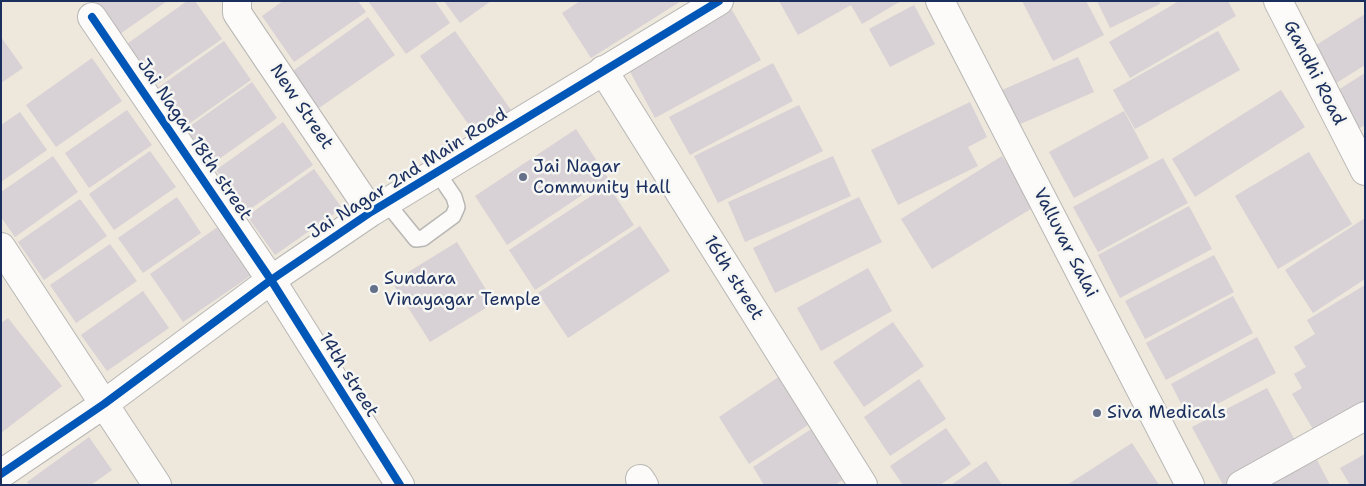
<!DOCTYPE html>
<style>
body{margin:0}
#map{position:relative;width:1366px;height:486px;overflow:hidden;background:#ede7dc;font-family:"Shantell Sans",sans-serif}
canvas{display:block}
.frame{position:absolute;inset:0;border:2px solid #1b2f5e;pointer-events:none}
</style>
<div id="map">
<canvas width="1366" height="486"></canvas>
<div class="frame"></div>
</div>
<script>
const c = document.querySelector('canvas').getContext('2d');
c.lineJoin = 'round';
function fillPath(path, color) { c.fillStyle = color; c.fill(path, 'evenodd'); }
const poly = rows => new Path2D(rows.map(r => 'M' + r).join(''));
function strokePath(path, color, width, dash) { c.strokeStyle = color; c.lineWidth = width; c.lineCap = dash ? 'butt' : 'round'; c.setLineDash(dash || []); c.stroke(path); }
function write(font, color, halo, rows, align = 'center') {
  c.font = font + ' "Shantell Sans",sans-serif'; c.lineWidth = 5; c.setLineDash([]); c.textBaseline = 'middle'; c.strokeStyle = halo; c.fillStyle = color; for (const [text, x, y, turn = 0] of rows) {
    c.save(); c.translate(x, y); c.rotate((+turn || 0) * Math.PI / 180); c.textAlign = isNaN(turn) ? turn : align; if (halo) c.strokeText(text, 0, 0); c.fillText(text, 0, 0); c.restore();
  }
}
fillPath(poly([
 [93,1,167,1,117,36],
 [187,1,195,1,222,39,153,87,124,46],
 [283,1,358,1,366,12,294,62,262,16],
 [368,1,435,1,450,23,406,54],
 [444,1,491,1,460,23],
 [580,1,681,1,591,58,562,13],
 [779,1,901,1,862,24,851,5,798,35],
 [1022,1,1086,1,1104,35,1053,61],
 [1097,1,1159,1,1160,4,1110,28],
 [1179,1,1228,1,1236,16,1130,78,1109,42],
 [914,5,935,44,890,67,869,29],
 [732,10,761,60,655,118,628,68],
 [1365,14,1365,65,1330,87,1307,51],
 [368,17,395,55,319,108,293,71],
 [455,31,511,110,476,135,420,56],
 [1218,31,1240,70,1135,129,1113,90],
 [1,37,23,68,1,83],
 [224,41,251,80,183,128,156,89],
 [1078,57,1094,92,1018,125,1002,90],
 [92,58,122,101,56,147,26,105],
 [773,63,793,101,690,155,669,117],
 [1365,73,1365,125,1358,129,1335,92],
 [252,82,277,118,212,164,186,129],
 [1281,90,1305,127,1195,197,1172,159],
 [970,102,987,137,968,147,978,166,898,205,871,150],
 [799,105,823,151,718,203,694,156],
 [127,110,152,145,89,188,65,153],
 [1124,111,1149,158,1074,198,1049,152],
 [20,112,47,150,1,182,1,125],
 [283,122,313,165,246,212,216,170],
 [576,129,608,178,507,245,475,196],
 [150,151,176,187,114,230,89,194],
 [1309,152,1352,224,1278,269,1235,196],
 [53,156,78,192,15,237,1,217,1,192],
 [833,156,851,196,745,242,728,202],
 [1002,156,1034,207,932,269,901,219],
 [1163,158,1188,203,1098,252,1073,207],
 [314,169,342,208,275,255,247,216],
 [608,185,634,225,535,290,509,250],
 [177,197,201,233,143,273,118,238],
 [859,197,882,242,775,293,753,248],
 [80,199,107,236,44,280,18,242],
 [1189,206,1212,249,1120,298,1098,255],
 [1365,218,1365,279,1313,313,1285,270],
 [222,224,256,272,183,322,150,274],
 [640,226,670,271,568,338,538,293],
 [457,242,494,303,430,342,392,282],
 [110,244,137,281,76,323,50,285],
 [1214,255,1234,292,1145,339,1125,301],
 [868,268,892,311,821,351,797,308],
 [1365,285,1365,404,1316,434,1292,394,1302,388,1294,374,1306,367,1294,347,1315,334,1307,320],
 [143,291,169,328,107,371,81,335],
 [1233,296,1253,333,1166,380,1146,343],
 [8,318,62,386,1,433,1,323],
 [893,322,924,366,864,407,833,362],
 [1257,337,1276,373,1189,419,1171,384],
 [783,374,814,421,749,464,719,417],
 [919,379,946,419,890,456,864,417],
 [1267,388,1298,446,1223,485,1192,427],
 [816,426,848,476,835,485,764,485,753,467],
 [946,428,971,464,940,485,903,485,890,466],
 [89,437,112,470,91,485,29,485,27,482],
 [1132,443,1159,485,1067,485],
 [1365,454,1365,485,1350,485,1340,468],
 [1317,460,1330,485,1268,485],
 [986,461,1002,485,951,485]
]), '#d8d1d5');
const service = poly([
 [386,202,416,239,423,238,453,216,457,207,454,197,437,172]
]);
const minor = poly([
 [237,1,237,13,371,212],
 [940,1,1190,485],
 [1278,1,1365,171],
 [92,17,271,280,400,485],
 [603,70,863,485],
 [1,247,157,485],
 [1,474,104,404,271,280,371,212,719,1],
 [640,479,644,485],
 [1241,485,1365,416]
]);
strokePath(service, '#b8b7b4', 18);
strokePath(minor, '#b8b7b4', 30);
strokePath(service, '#fcfbfa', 15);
strokePath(minor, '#fcfbfa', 28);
strokePath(poly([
 [92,17,271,280,400,485],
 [1,474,104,404,271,280,371,212,719,1]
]), '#0057b8', 8);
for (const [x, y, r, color] of [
 [523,177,5,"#646f8a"],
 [374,289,5,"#646f8a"],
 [1097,413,5,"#646f8a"]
]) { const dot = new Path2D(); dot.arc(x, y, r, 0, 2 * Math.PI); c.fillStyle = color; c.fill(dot); strokePath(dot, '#f6f6f2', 2); }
write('18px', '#1b2f5e', '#f6f6f2', [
 ["Gandhi Road",1314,73,63],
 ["New Street",301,107,56],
 ["Jai Nagar 18th street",194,140,56],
 ["Jai Nagar 2nd Main Road",408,174,-32],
 ["Valluvar Salai",1065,243,63],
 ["16th street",733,278,58],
 ["14th street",348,375,58]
]);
write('18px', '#1b2f5e', '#f6f6f2', [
 ["Jai Nagar",533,167],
 ["Community Hall",533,188],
 ["Sundara",384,279],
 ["Vinayagar Temple",384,300],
 ["Siva Medicals",1107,413]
], 'left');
</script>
